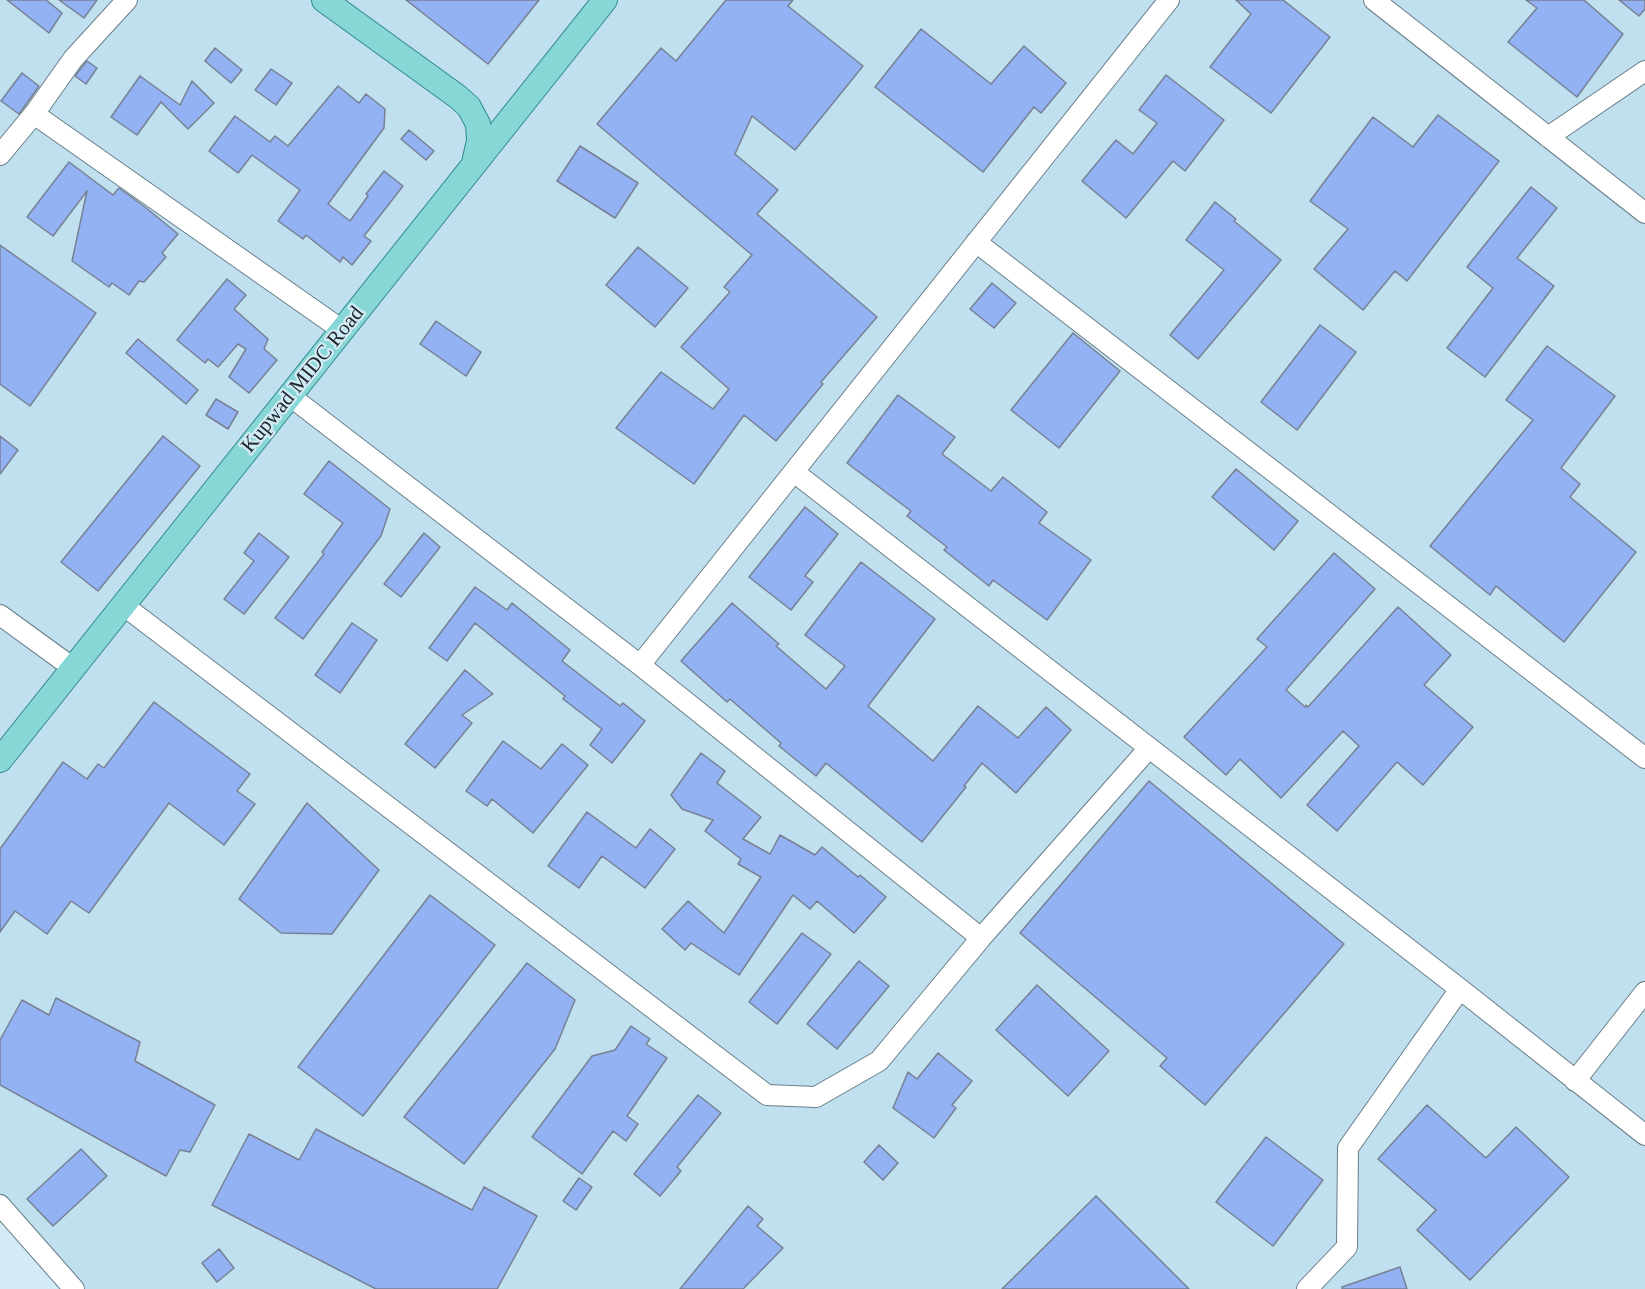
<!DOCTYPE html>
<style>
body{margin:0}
canvas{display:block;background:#d3ebf6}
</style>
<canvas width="1645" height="1289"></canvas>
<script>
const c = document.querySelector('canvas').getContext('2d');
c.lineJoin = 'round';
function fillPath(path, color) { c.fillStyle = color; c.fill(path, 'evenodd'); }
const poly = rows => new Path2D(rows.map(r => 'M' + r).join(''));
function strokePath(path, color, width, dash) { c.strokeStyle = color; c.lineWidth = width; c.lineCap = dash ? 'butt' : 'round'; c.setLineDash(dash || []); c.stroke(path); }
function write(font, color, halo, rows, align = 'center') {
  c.font = font + ' "Times New Roman",serif'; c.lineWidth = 4.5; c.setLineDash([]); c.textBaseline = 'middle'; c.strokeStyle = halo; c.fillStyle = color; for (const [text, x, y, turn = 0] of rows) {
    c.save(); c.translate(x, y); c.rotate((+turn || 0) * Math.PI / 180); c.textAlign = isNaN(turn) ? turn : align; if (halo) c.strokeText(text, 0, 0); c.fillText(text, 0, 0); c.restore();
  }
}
fillPath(poly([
 [0,0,1645,0,1645,1289,74,1289,0,1205]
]), '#c0e0ef');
const building = poly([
 [7,0,46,0,62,13,49,33,7,0],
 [59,0,97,0,84,18,59,0],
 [406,0,539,0,488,64,406,0],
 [726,0,793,0,788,6,863,66,795,150,752,116,735,154,778,190,757,214,877,317,821,382,823,384,776,441,744,415,694,484,616,428,661,372,713,409,729,389,681,347,730,292,724,287,752,255,597,124,661,48,676,61,726,0],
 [1236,0,1283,0,1330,37,1271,113,1210,67,1251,14,1236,0],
 [1526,0,1584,0,1623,34,1577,97,1508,42,1537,8,1526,0],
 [1619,0,1645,0,1645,9,1639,16,1619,0],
 [921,29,991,84,1024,46,1066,83,1041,113,1034,107,983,172,875,87,921,29],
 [215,48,242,70,231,83,205,61,215,48],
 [87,61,97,68,86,84,75,76,87,61],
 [271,69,292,83,276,105,255,90,271,69],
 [22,73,39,86,19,114,1,101,22,73],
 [1166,75,1224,120,1185,171,1173,161,1126,218,1082,181,1116,140,1133,154,1157,123,1139,110,1166,75],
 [140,76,180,105,192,81,214,103,188,129,161,102,137,135,111,117,140,76],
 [338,86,359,103,366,94,385,109,384,128,328,204,350,221,368,196,366,194,384,171,403,186,364,236,371,241,352,265,343,257,340,262,306,235,303,239,278,221,300,190,252,155,238,173,209,151,235,116,270,142,275,136,288,146,338,86],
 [1438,115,1499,161,1407,281,1395,271,1363,310,1314,269,1348,229,1310,201,1373,117,1413,147,1438,115],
 [409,130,434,151,426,160,401,139,409,130],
 [580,146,638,183,615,218,557,181,580,146],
 [69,162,113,195,119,188,145,207,178,234,162,253,166,257,144,282,139,281,129,295,112,283,109,287,72,261,87,191,53,236,27,217,69,162],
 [1531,187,1557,208,1517,258,1554,286,1485,377,1447,348,1493,288,1467,267,1531,187],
 [1215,202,1236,219,1234,221,1281,260,1198,359,1170,335,1224,270,1186,240,1215,202],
 [0,245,96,313,30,406,0,384,0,245],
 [638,247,688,288,655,327,606,285,638,247],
 [227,279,246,295,234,309,268,339,264,349,277,360,249,393,229,377,246,349,238,344,218,367,208,359,205,363,177,340,227,279],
 [992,283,1016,303,994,328,970,309,992,283],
 [436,321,481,352,466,376,420,344,436,321],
 [1320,325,1356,352,1297,430,1261,402,1320,325],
 [1073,333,1120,371,1059,448,1011,410,1073,333],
 [138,339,198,390,186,404,126,353,138,339],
 [1547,346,1615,396,1561,468,1580,484,1570,497,1636,552,1564,642,1496,586,1490,595,1430,546,1533,420,1506,400,1547,346],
 [898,395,955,437,942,454,991,491,1003,477,1047,512,1039,523,1091,560,1047,620,993,580,989,586,944,550,947,547,907,516,911,511,847,463,898,395],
 [216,399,238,412,228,429,206,415,216,399],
 [0,436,18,450,0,474,0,436],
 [163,436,200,466,98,591,61,562,163,436],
 [329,461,390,509,381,536,303,639,275,618,324,554,322,552,343,523,304,494,329,461],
 [1236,469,1298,521,1274,550,1212,497,1236,469],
 [805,507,838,534,805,576,813,582,791,610,749,577,805,507],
 [259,533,289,557,244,614,224,599,254,561,244,553,259,533],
 [424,533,440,547,401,597,384,584,424,533],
 [1334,553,1375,589,1286,690,1305,707,1306,705,1308,707,1398,607,1451,655,1424,685,1473,727,1423,785,1397,762,1337,831,1307,805,1359,746,1343,731,1281,798,1240,759,1226,775,1184,737,1267,647,1257,639,1334,553],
 [861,562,935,619,868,706,933,761,978,706,1018,738,1046,707,1071,730,1016,793,982,763,964,786,966,787,922,842,826,763,816,776,779,746,781,743,730,699,727,702,681,661,732,603,779,644,776,646,826,689,845,666,805,635,861,562],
 [475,587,507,610,512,603,570,650,562,661,620,706,623,703,645,721,612,763,590,745,602,729,563,699,565,696,475,623,447,661,429,648,475,587],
 [352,623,377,640,340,693,315,675,352,623],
 [465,670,493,694,462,715,472,723,435,768,405,744,465,670],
 [154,702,250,774,237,791,255,804,224,845,169,803,89,913,71,901,47,934,15,911,0,932,0,849,63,762,87,779,98,764,104,768,154,702],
 [503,741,541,769,562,744,588,765,533,833,492,799,487,806,466,791,503,741],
 [701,753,725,771,717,783,761,817,743,839,770,854,780,835,815,855,822,847,858,877,860,875,886,897,854,933,817,901,810,909,793,895,739,975,691,943,685,950,662,929,688,901,724,933,761,877,738,864,741,859,705,831,713,820,682,809,671,795,701,753],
 [1149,781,1344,944,1205,1105,1160,1066,1167,1058,1020,933,1149,781],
 [307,803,379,870,332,934,281,933,239,899,307,803],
 [587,812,636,848,650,829,675,849,645,888,602,856,579,888,548,866,587,812],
 [430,895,495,945,363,1116,298,1067,430,895],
 [802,933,831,954,777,1024,749,1002,802,933],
 [859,961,889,986,837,1049,807,1024,859,961],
 [527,963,575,1000,555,1049,464,1164,404,1117,527,963],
 [1037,985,1109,1051,1068,1096,996,1030,1037,985],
 [56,998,140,1042,135,1061,215,1105,190,1152,180,1150,166,1176,0,1085,0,1040,22,1000,49,1015,56,998],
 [631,1026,650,1039,646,1044,667,1058,627,1116,638,1124,626,1141,613,1131,582,1174,532,1137,592,1056,615,1050,631,1026],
 [938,1053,972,1081,952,1105,956,1108,934,1138,893,1108,908,1072,917,1079,938,1053],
 [698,1095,721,1113,677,1167,681,1171,660,1196,634,1174,698,1095],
 [1427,1105,1486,1158,1516,1127,1569,1177,1470,1280,1417,1230,1436,1210,1378,1159,1427,1105],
 [316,1129,472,1210,484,1187,537,1216,497,1289,376,1289,212,1205,249,1134,299,1160,316,1129],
 [1266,1137,1323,1180,1273,1246,1216,1202,1266,1137],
 [879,1145,898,1163,883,1180,864,1162,879,1145],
 [81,1149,107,1176,53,1226,27,1199,81,1149],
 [579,1178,592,1187,576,1210,563,1201,579,1178],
 [1096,1196,1189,1289,1002,1289,1096,1196],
 [748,1206,763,1219,757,1226,783,1248,743,1289,680,1289,748,1206],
 [219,1249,234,1268,217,1282,202,1263,219,1249],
 [1400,1267,1407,1289,1342,1289,1342,1287,1400,1267]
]);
fillPath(building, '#92b2f4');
strokePath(building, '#788193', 1.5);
const minor = poly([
 [1374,0,1645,213],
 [34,114,342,330],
 [1548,137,1645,71],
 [0,155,34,114,73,59,127,0],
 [976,242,1645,758],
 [290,396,640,665,1169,0],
 [794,472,1460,989,1645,1135],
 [123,605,767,1095,816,1097,879,1061,981,938],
 [0,615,73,668],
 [640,665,981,938,1149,748],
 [1575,1081,1645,992],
 [0,1205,74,1289],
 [1307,1289,1347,1247,1348,1148,1460,989]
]);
const major = poly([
 [324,0,458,97,469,107,478,124,479,141,474,163],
 [0,760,605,0]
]);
strokePath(minor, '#697e89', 22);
strokePath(major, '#30898a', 26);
strokePath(minor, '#fff', 20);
strokePath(major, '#88d7d7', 24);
write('21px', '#20292d', '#d3ebf6', [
 ["Kupwad MIDC Road",303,380,-51]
]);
</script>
